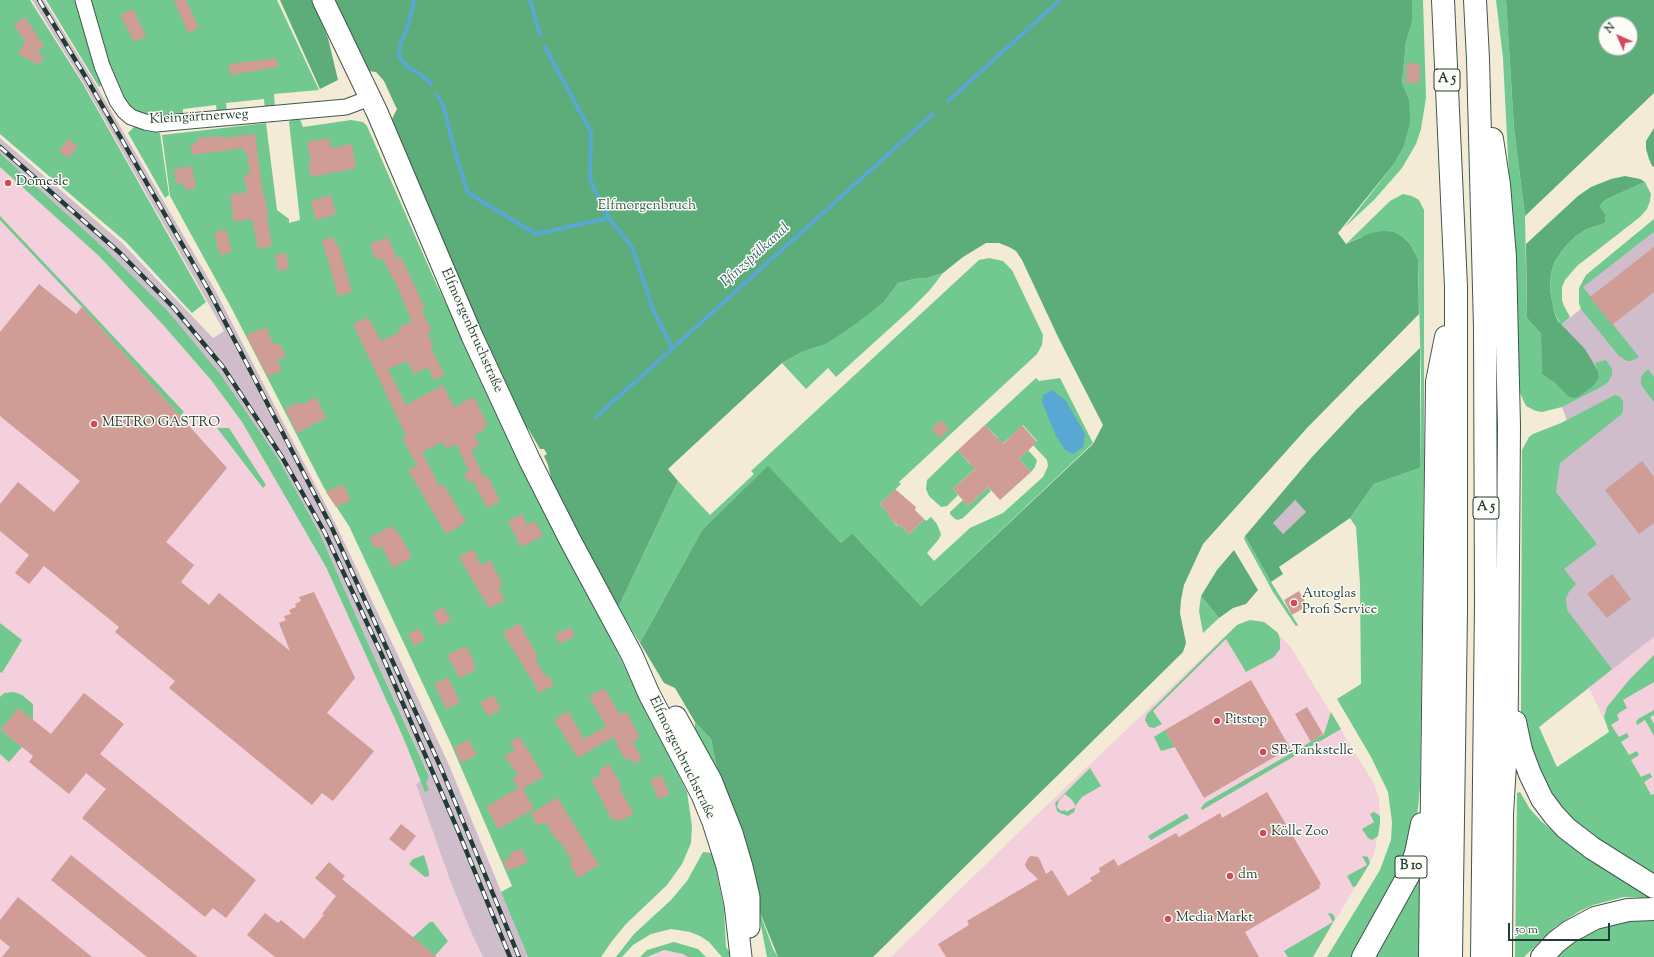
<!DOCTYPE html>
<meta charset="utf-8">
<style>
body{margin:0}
#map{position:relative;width:1654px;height:957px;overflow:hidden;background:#f3ebd6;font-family:"Sorts Mill Goudy",serif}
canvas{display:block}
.north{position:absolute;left:1598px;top:16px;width:40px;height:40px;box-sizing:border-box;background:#fdfcf7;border:1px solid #a4b0a9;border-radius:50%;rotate:315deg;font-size:11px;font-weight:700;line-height:16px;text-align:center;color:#1f3d34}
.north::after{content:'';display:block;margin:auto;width:14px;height:18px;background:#d1495b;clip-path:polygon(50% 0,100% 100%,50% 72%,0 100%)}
.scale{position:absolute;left:1508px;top:923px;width:102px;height:18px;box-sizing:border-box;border:2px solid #1f3d34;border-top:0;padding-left:5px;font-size:12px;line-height:14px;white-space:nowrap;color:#1f3d34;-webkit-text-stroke:3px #fdfcf7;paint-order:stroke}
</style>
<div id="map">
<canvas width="1654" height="957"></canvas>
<div class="north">N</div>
<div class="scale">50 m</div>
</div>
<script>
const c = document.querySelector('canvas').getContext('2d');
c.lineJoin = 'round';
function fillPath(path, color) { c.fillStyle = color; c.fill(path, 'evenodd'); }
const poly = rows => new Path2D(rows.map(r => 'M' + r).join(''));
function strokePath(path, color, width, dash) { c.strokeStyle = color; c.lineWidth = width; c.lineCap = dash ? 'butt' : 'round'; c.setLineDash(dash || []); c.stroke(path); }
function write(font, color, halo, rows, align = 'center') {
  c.font = font + ' "Sorts Mill Goudy",serif'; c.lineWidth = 3; c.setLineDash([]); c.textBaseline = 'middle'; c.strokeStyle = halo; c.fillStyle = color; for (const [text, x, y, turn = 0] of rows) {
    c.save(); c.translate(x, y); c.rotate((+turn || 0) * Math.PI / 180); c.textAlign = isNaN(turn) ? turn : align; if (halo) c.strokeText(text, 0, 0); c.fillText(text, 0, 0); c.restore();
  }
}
fillPath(poly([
 [0,167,99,256,165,327,211,380,242,422,326,567,403,737,420,781,416,784,451,883,471,932,483,957,0,957],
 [1250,620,1264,622,1269,625,1290,646,1374,784,1379,798,1380,824,1374,854,1368,866,1313,957,891,957,1026,825,1225,636,1237,625],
 [1654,637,1654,807,1610,732,1589,688],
 [664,950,684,954,688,957,647,957]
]), '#f4cfdc');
fillPath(poly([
 [32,0,44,0,92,78,214,288,336,525,394,647,449,765,528,957,483,957,471,932,451,883,416,784,429,775,372,652,320,534,279,460,167,310,103,247,0,153,0,138,122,243,213,338,224,331,84,84],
 [1654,232,1654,637,1539,727,1542,441,1567,421,1562,407,1542,404,1541,334,1561,325,1592,300,1582,287],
 [1295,500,1306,512,1283,534,1272,523]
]), '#d0bdcc');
fillPath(poly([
 [0,0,30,0,83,84,206,302,192,313,126,242,0,134],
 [46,0,74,0,81,13,103,84,99,87],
 [87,0,277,0,319,90,274,94,275,108,265,109,264,99,226,103,227,114,217,115,216,105,183,109,183,117,146,117,123,105],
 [1412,0,1423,0,1426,98,1421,129,1416,144,1402,168,1374,200,1345,227,1394,164,1403,148,1409,99,1402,83,1406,42,1412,22],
 [1496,0,1506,0,1514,128,1525,216,1527,318,1541,334,1542,374,1555,383,1568,396,1598,371,1595,363,1606,360,1612,369,1612,375,1608,382,1601,387,1562,407,1542,412,1536,411,1526,406,1520,393,1503,58],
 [300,119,303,127,351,120,363,122,367,126,434,279,534,485,687,792,692,826,691,843,682,864,667,885,626,924,612,941,601,957,528,957,501,892,512,886,451,744,349,526,324,488,232,309,170,196,162,135,266,123,277,210,289,219,289,223,300,220,289,122,291,120],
 [134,127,160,133,169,195,165,198,128,133],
 [0,153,103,247,167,310,220,374,279,460,320,534,372,652,429,776,426,783,429,790,425,792,403,737,326,567,242,422,211,380,165,327,99,256,0,167],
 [1645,182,1651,194,1650,201,1647,209,1640,217,1577,266,1565,280,1562,287,1562,300,1564,306,1570,317,1561,325,1554,312,1550,290,1551,273,1555,261,1564,248,1576,236,1587,229,1605,223,1606,215,1598,206,1605,200,1640,184],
 [1403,194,1412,196,1419,200,1424,210,1424,467,1420,787,1418,808,1413,840,1358,957,1327,957,1380,870,1391,840,1392,822,1388,792,1371,757,1337,699,1361,684,1360,584,1356,527,1350,518,1374,484,1420,468,1421,378,1418,259,1410,244,1404,238,1361,237,1346,244,1390,201],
 [0,216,84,305,184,412,180,416,82,307,0,220],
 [1654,219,1654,232,1583,287,1639,357,1631,361,1627,361,1619,356,1581,309,1579,303,1579,288,1586,275],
 [989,258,1003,261,1012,270,1043,335,1042,345,1037,354,899,482,901,484,880,504,889,514,888,516,897,526,899,524,909,534,924,519,926,521,931,517,937,524,941,534,939,539,927,553,934,561,970,528,1003,513,1043,477,1048,466,1047,460,1033,445,1037,441,1023,425,998,448,998,438,985,425,1036,378,1039,381,1060,378,1093,443,921,606,852,533,841,543,768,467,702,530,640,643,618,608,678,481,710,515,754,474,751,471,979,260],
 [943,273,929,291,910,310,836,377,828,368,806,389,782,363,802,352,826,344,884,302,898,283,914,279,927,278],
 [1648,369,1654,377,1654,402,1641,385,1641,378,1643,374],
 [1615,395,1619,396,1623,401,1623,410,1622,414,1560,463,1556,492,1597,544,1564,569,1576,584,1569,592,1566,598,1567,610,1612,669,1539,727,1557,767,1609,732,1604,717,1607,707,1629,680,1654,655,1654,682,1623,700,1627,708,1619,713,1617,715,1619,720,1611,725,1619,737,1627,733,1629,737,1621,742,1629,755,1637,751,1639,755,1631,760,1641,777,1650,773,1652,777,1644,782,1651,795,1654,794,1654,878,1602,847,1558,809,1526,742,1521,712,1522,450,1529,437,1533,434,1561,423],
 [217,428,229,428,266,485,263,488],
 [958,450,970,464,979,465,953,489,958,495,947,506,941,507,929,496,926,489,927,480],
 [1028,450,1037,460,1035,467,1031,472,1019,459],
 [988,487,991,491,963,518,958,520,955,519,950,514,950,512,963,500,968,506],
 [1245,536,1271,582,1298,625,1296,626,1293,622,1273,592,1244,539],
 [1201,596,1219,618,1203,633,1199,611],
 [1250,620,1264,622,1278,633,1280,640,1280,649,1274,657,1246,672,1226,639,1153,711,1162,724,1154,728,1149,727,1145,720,1147,714,1237,625],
 [0,623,22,640,2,673,0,672],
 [14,692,22,695,33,704,33,720,18,709,1,730,22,747,9,762,0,754,0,697,4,693],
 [1654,710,1654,715,1650,717,1654,724,1654,736,1645,720,1637,725,1636,722,1638,719],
 [1331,712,1341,729,1202,810,1201,808,1205,803,1324,734],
 [695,722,711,739,718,773,695,731],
 [1165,730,1175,747,1161,751,1154,737],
 [1090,768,1101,786,1082,797,1076,805,1074,812,1068,816,1060,813,1057,811,1055,803],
 [1065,794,1072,800,1076,807,1066,812,1065,810,1061,811,1057,807,1059,800],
 [1520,792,1530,809,1542,822,1576,850,1652,897,1649,898,1624,897,1593,905,1580,911,1555,927,1524,957,1515,957,1517,793],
 [1374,812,1380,816,1380,823,1378,836,1372,840,1368,838,1362,829,1374,822,1370,814],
 [1185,814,1187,814,1189,818,1151,840,1148,836],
 [703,852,711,853,714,859,724,909,726,947,733,957,722,957,709,942,700,936,690,932,671,929,651,934,633,945,622,957,616,957,634,934,671,900,687,881],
 [424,855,429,872,429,876,425,877,409,864,413,859],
 [1362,856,1368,857,1370,863,1356,886,1353,887,1347,876,1367,865],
 [1422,863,1424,957,1372,957],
 [757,905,773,949,778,957,767,957],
 [1328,913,1333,914,1335,919,1313,957,1288,957,1284,951,1333,922],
 [1654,917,1654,957,1551,957,1598,925],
 [430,922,433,922,448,941,434,957,430,957,410,940],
 [674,942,698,949,706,957,688,957,683,954,664,950,647,957,640,957,647,950]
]), '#71c98f');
fillPath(poly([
 [280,0,312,0,328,38,338,80,320,89],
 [331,0,1412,0,1412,22,1406,42,1402,83,1409,99,1410,123,1403,148,1394,164,1338,233,1346,244,1371,233,1383,231,1394,232,1404,238,1410,244,1418,259,1419,314,1307,428,1203,544,1184,585,1181,600,1180,613,1186,643,1183,652,1178,657,873,957,778,957,757,905,718,773,711,739,695,722,675,688,664,683,640,643,702,530,768,466,841,543,852,533,921,606,1093,444,1103,425,1059,339,1022,260,1016,251,1009,247,999,243,986,243,963,257,943,273,927,278,914,279,898,283,884,302,854,325,826,344,802,352,782,363,668,469,678,481,618,608,553,486,548,465,544,456,547,454,544,449,540,449,529,430,517,416,391,121,397,109,394,103,384,81,376,72,368,71],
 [1506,0,1654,0,1654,93,1525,216,1514,128],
 [1606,24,1630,24,1630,48,1606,48],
 [1654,128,1654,167,1652,166,1649,159,1646,149,1646,141],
 [1625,176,1640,179,1645,182,1640,184,1605,200,1599,206,1606,215,1605,223,1587,229,1576,236,1564,248,1555,261,1551,273,1550,290,1554,312,1558,321,1585,349,1598,371,1599,378,1592,387,1578,397,1573,398,1568,396,1555,383,1542,374,1541,334,1527,318,1526,244,1578,196,1591,187,1611,179],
 [1420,348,1420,468,1374,484,1350,518,1279,567,1283,574,1271,582,1245,536,1312,457,1357,409],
 [1295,500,1306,512,1283,534,1273,523],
 [1234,550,1258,590,1246,604,1233,608,1219,618,1201,596,1217,570]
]), '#5cad7a');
fillPath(poly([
 [1052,390,1066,401,1085,434,1083,447,1073,454,1065,450,1056,436,1042,402,1043,395]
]), '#59a8d3');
strokePath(poly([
 [414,0,409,23,400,45,399,56,407,67,420,74,431,84],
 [529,0,531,3,540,35],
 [545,47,591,132,590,180,609,218,632,247,654,312,672,347],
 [437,95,443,105,457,159,468,193,536,234,609,218],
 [948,101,1060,0],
 [596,417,933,114]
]), '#59a8d3', 4);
fillPath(poly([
 [174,0,186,0,199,28,188,33],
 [133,9,146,36,134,42,120,15],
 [25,17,44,46,36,52,44,56,39,65,18,54,25,42,14,25],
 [277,58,278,67,230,75,229,64],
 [1407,63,1420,64,1419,83,1406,83],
 [255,134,263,195,265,195,268,217,267,217,272,246,258,249,252,219,234,222,230,195,247,192,244,175,250,174,247,153,244,154,244,148,192,155,191,144,197,143,197,138,222,136,223,138],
 [329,138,331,148,352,144,356,168,311,177,308,164,311,163,307,142],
 [68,139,78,146,68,158,59,151],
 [192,166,196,188,185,190,184,183,176,184,174,169],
 [331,195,336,214,316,220,311,201],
 [226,229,232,252,220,255,214,233],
 [334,237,336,245,338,244,352,292,338,296,322,240],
 [388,237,397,259,401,257,425,308,421,309,432,331,427,333,433,346,431,347,444,375,434,380,428,367,414,374,407,361,388,369,406,405,443,385,454,407,474,397,488,425,482,428,484,431,474,435,479,444,476,446,477,448,471,450,484,478,488,476,499,499,499,502,487,508,473,481,468,483,464,474,469,471,456,444,446,449,443,442,422,452,439,486,443,484,466,522,446,534,408,470,417,465,402,438,406,436,353,324,368,317,381,341,400,332,398,328,412,321,393,277,392,277,382,258,376,260,370,244],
 [1654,247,1654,292,1612,325,1590,297],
 [286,253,289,269,278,271,275,255],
 [39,284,76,314,82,307,227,468,166,542,194,565,181,582,209,605,219,593,290,651,279,623,286,620,284,616,291,614,289,610,296,607,295,604,301,601,299,597,314,592,355,678,327,713,374,751,333,801,322,793,312,805,169,688,175,681,115,632,119,627,44,566,29,584,15,573,29,555,0,531,0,504,18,482,54,512,80,481,0,416,0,332],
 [266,327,274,345,279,343,286,356,277,360,282,370,268,377,246,335],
 [316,397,326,418,297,433,285,409,299,402,301,405],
 [941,420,949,429,940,438,931,429],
 [985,425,1003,444,1022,425,1037,442,1019,459,1031,472,1000,500,988,487,968,506,953,489,975,469,958,450],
 [1642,461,1654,477,1654,523,1639,534,1605,490],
 [343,484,351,500,336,507,326,492],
 [895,489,916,507,915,510,924,519,909,534,899,524,898,526,887,516,889,514,880,504],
 [522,514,527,525,535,521,543,536,521,547,508,521],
 [391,526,398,532,412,557,393,568,381,546,375,549,369,538],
 [473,549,481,565,490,560,503,585,498,587,505,600,489,608,459,557],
 [1612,574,1631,599,1607,618,1587,594],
 [1299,591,1307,606,1292,615,1284,600],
 [443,607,451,620,440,626,433,613],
 [519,623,538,657,535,658,545,676,548,674,554,685,538,693,533,682,503,633],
 [570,627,575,636,560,644,555,635],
 [419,628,425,640,414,646,408,634],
 [466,646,475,663,473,664,476,670,459,678,447,655],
 [448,677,460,702,446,709,434,684],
 [1251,680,1290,748,1204,798,1165,730],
 [604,688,620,715,626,711,640,737,633,742,642,759,633,764,630,758,625,760,613,737,578,758,554,720,568,711,584,739,606,726,589,697],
 [84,693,124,724,100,754,256,880,226,918,213,908,205,917,82,818,106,789,86,773,69,794,29,762,33,756,1,730,18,708,51,734],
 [493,695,501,709,488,716,480,703],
 [1307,707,1323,734,1311,742,1295,714],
 [519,736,544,776,523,789,534,809,498,829,486,807,518,788,512,777,519,776,504,756,515,750,510,742],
 [468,740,477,755,461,763,454,747],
 [609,764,622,786,619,788,634,814,618,822,616,819,612,820,591,780,601,775,599,770],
 [661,775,670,794,659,800,650,780],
 [1267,792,1321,884,1319,886,1320,888,1245,932,1259,957,946,957,938,944,969,925,967,921,1038,879,1027,869,1025,865,1028,858,1031,856,1038,857,1040,860,1046,874,1052,870,1068,896,1092,881,1090,878,1100,872,1099,868,1114,859,1118,866,1176,833,1179,837,1220,813,1222,818],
 [557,797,599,865,578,878,569,863,572,861,559,840,557,841,545,822,538,826,531,814],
 [401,824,416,836,404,851,389,839],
 [521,848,528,862,508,871,503,861,511,857,509,854],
 [71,855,183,945,198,957,147,957,51,880],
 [329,862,345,876,342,879,437,957,275,957,247,935,265,913,278,923,281,920,304,939,324,915,322,914,336,896,315,878],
 [18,897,92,957,2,957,10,947,0,939,0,920]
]), '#cf9c96');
const street = poly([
 [83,0,102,66,117,101,124,111,131,117,145,122,156,124,346,107,370,98]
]);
const secondary = poly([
 [323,0,377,112,472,336,530,461,570,540,632,655,649,694,702,795,713,822,727,866,735,904,741,957],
 [676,717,711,780,732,833,742,867,749,897,749,927]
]);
const highway = poly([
 [1443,0,1456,287,1456,611,1451,957],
 [1475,0,1478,59,1485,327,1486,604,1482,957],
 [1492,139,1499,185,1505,257,1509,426,1507,689,1506,749,1502,813,1501,957],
 [1515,722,1521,750,1530,774,1542,799,1554,815,1566,828,1592,848,1654,887],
 [1363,957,1408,876,1416,853,1422,824],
 [1430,957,1437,382,1446,337],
 [1542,957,1556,942,1569,932,1595,918,1628,910,1654,909]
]);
strokePath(street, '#3f574c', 17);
strokePath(secondary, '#3f574c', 23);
strokePath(highway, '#3f574c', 24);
strokePath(street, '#fff', 15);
strokePath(secondary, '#fff', 21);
strokePath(highway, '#fff', 22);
const rail = poly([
 [39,0,88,81,209,291,332,528,441,768,519,957],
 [0,147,120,253,174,308,223,367,282,457,325,533,381,653,456,826,510,957]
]);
strokePath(rail, '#1f3d34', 4.5);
strokePath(rail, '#fdfcf7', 3, [9]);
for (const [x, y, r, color] of [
 [8,183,4,"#d1495b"],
 [94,424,4,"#d1495b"],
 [1294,603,4,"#d1495b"],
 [1217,721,4,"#d1495b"],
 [1263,752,4,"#d1495b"],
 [1263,833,4,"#d1495b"],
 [1230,876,4,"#d1495b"],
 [1168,919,4,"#d1495b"]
]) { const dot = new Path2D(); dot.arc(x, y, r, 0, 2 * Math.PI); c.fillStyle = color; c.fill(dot); strokePath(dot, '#fdfcf7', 1.5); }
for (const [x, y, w] of [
 [1447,80,26],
 [1486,508,26],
 [1411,867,32]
]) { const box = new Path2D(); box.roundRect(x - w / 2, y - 11, w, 22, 3); c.fillStyle = '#fdfcf7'; c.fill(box); strokePath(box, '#1f3d34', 1); }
write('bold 13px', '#1f3d34', null, [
 ["A 5",1447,80],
 ["A 5",1486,508],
 ["B 10",1411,867]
]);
write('14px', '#1f3d34', '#fdfcf7', [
 ["Kleingärtnerweg",199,118,-3],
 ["Elfmorgenbruchstraße",471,331,66],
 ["Elfmorgenbruchstraße",681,758,64]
]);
write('14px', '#1f3d34', '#fdfcf7', [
 ["Domesle",16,183],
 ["METRO GASTRO",102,424],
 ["Autoglas",1302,595],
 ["Profi Service",1302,611],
 ["Pitstop",1225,721],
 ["SB-Tankstelle",1271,752],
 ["Kölle Zoo",1271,833],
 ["dm",1238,876],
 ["Media Markt",1176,919]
], 'left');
write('14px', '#34604b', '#fdfcf7', [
 ["Elfmorgenbruch",647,207]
]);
write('italic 15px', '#33626c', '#fdfcf7', [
 ["Pfinzspülkanal",756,256,-42]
]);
</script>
